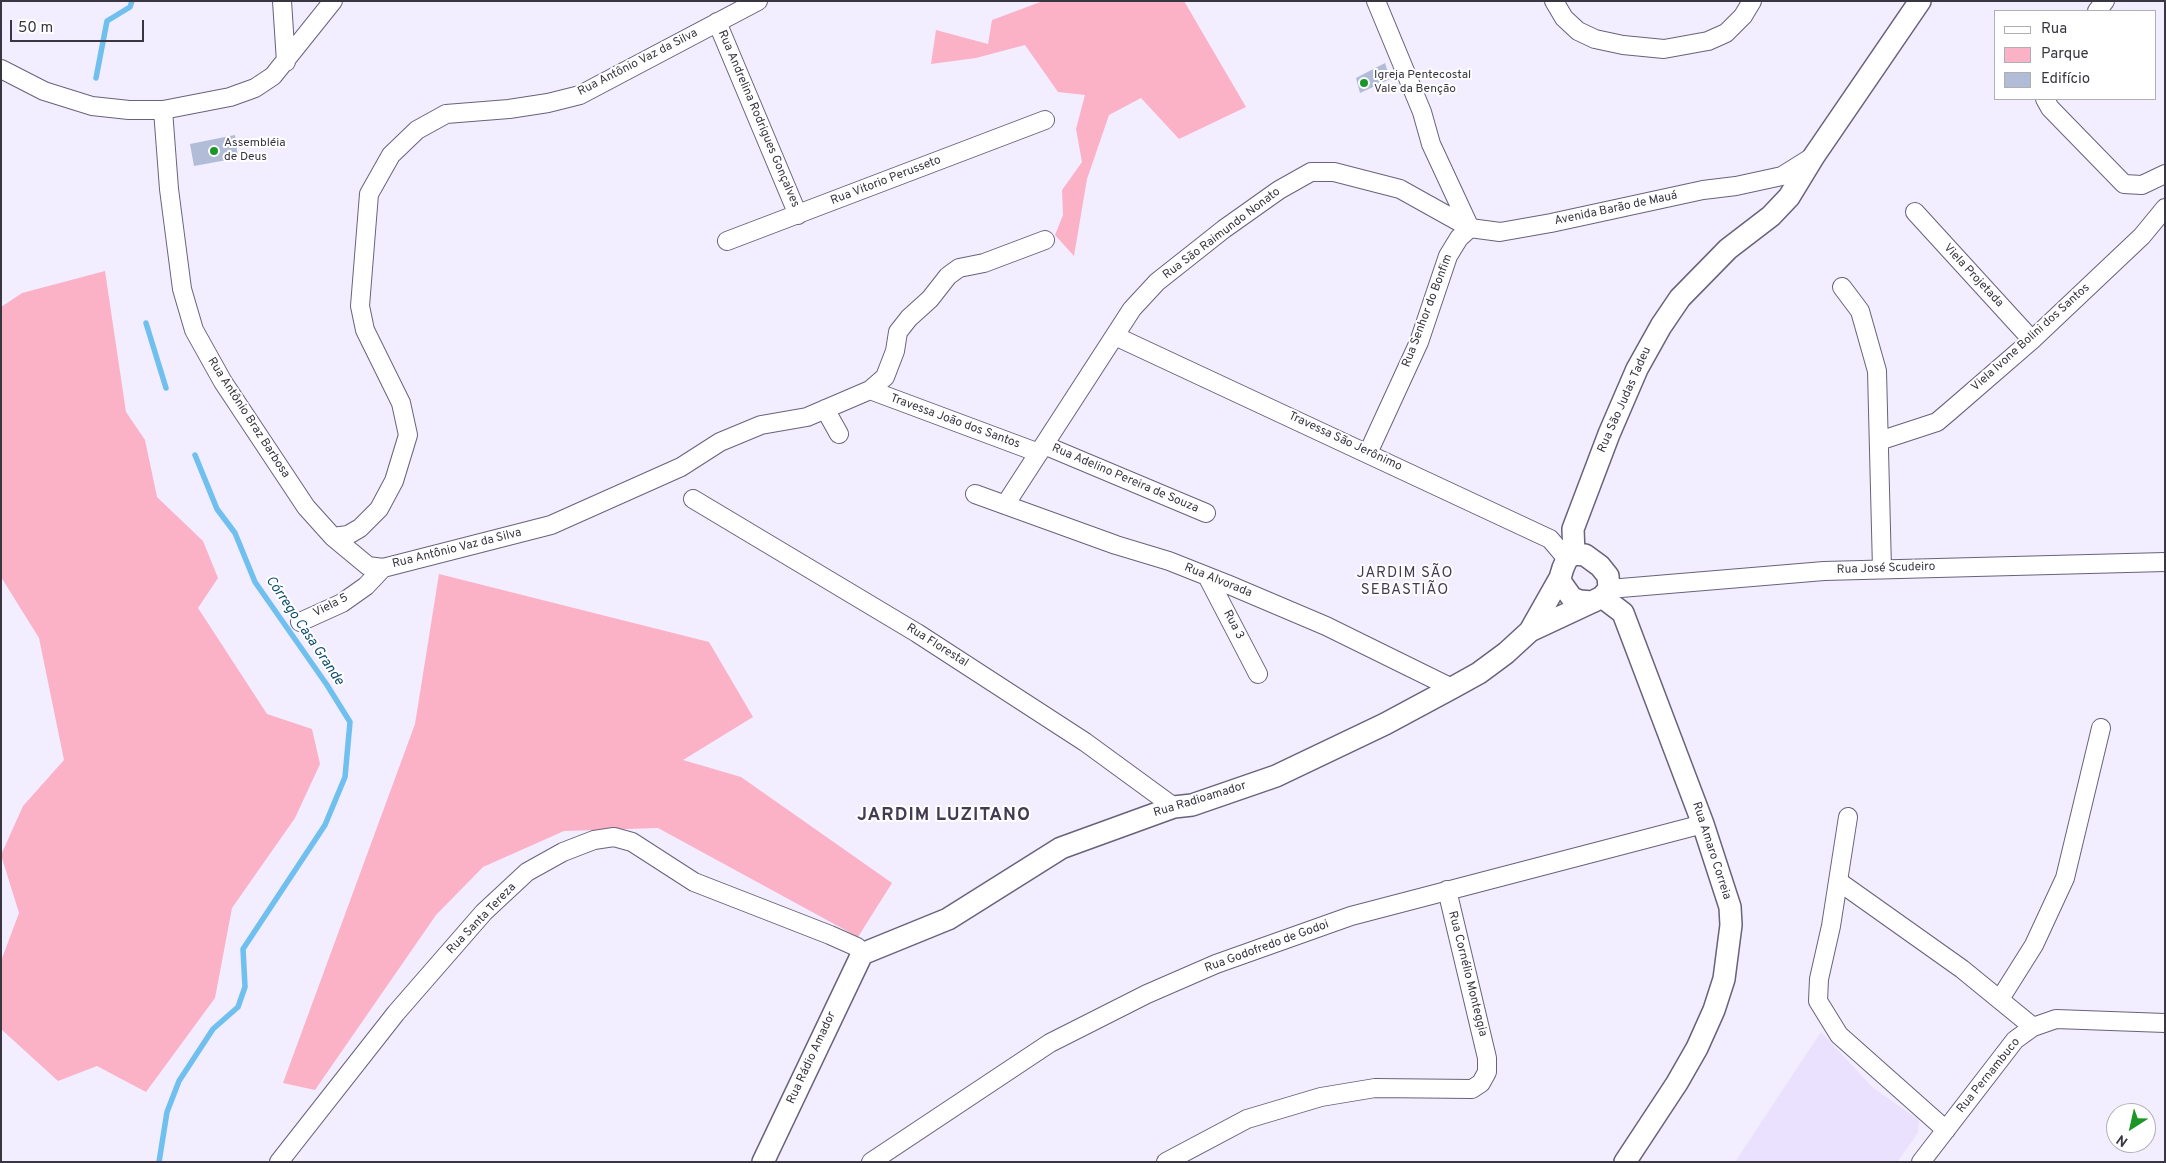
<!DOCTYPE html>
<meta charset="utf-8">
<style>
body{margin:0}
#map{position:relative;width:2166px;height:1163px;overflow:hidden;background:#f2edff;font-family:Overpass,sans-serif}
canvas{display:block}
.frame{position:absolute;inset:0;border:2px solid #393641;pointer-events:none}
.legend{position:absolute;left:1994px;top:10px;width:162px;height:90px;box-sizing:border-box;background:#fff;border:1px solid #b0afb3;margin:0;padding:6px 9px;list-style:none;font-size:15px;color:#393641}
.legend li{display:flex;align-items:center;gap:10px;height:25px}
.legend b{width:25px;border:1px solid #b0afb3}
.north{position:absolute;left:2106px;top:1103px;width:50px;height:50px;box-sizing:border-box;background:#fff;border:1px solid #b0afb3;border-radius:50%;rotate:215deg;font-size:14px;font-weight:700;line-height:20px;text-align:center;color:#393641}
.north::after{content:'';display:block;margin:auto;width:18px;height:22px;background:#1b9627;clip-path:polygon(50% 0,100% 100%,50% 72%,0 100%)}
.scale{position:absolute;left:10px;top:20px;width:134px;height:22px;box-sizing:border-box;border:2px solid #393641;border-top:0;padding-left:6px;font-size:15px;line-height:18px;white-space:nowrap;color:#393641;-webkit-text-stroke:4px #fff;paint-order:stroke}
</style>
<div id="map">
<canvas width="2166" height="1163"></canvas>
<div class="frame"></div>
<ul class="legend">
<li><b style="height:6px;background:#fff"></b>Rua</li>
<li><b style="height:14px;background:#fbb2c7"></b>Parque</li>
<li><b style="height:14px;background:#b1bcd7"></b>Edifício</li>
</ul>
<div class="north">N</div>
<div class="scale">50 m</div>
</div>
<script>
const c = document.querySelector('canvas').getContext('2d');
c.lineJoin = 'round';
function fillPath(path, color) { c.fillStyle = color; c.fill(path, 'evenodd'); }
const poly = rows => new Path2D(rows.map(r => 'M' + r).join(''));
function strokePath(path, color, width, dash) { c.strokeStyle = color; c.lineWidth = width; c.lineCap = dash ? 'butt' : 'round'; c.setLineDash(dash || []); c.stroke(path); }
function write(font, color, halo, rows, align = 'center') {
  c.font = font + ' Overpass,sans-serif'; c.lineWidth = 4; c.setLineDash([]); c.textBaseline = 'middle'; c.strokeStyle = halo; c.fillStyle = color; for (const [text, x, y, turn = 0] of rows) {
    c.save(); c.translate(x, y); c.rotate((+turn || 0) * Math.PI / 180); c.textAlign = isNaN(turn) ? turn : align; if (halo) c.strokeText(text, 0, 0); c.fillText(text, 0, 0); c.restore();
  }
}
fillPath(poly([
 [1821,1032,1872,1087,1919,1120,1918,1133,1897,1162,1735,1162]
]), '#e9e1fe');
fillPath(poly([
 [1043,1,1184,1,1246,107,1179,139,1141,98,1109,115,1087,179,1074,256,1055,235,1063,215,1062,190,1082,162,1076,129,1085,95,1058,92,1025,45,976,58,931,64,936,30,988,44,992,20],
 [105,271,126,412,145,440,157,497,203,541,218,578,198,608,267,714,312,729,320,764,295,818,232,908,215,998,146,1092,97,1066,58,1081,1,1029,1,961,19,913,1,855,23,806,64,760,39,638,1,577,1,307,22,293],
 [439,574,709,642,753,717,683,760,741,777,892,883,858,937,658,828,564,831,483,867,436,915,315,1090,283,1083,415,724]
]), '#fbb2c7');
strokePath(poly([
 [96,78,107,21,130,7,132,1],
 [146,323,166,388],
 [159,1162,167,1112,179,1081,213,1029,238,1007,245,987,243,949,325,825,345,777,350,722,327,685,255,582,235,533,217,509,195,455]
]), '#70c0ef', 5.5);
fillPath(poly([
 [1385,63,1390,79,1360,93,1356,78],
 [235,135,238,158,194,166,190,144]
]), '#b1bcd7');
const minor = poly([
 [282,1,286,62],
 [1376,1,1422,112,1431,144,1470,228,1500,232,1551,223,1703,190,1736,186,1782,176,1814,156],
 [1554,1,1564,18,1578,31,1595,39,1623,45,1664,49,1708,41,1726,33,1743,16,1752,1],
 [2097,11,2105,1],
 [717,22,798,215],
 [1,69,44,91,92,106,129,110,163,110,230,97,255,88,273,76,333,1],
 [2045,99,2050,108,2124,184,2142,185,2165,174],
 [163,110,169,189,182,289,194,330,223,382,306,507,333,537,368,566,383,568,551,525,681,467,720,442,761,425,807,417,870,390,885,377,895,351,898,332,909,318,930,299,948,276,959,268,984,263,1045,240],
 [1915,212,2032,340],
 [727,241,1045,120],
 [1842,287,1860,311,1877,371,1882,569],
 [1115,336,1550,539,1567,559],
 [870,390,1039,453],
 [825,409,839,434],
 [1879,441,1937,422,1950,411,2032,340,2142,236,2165,208],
 [1044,445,1206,513],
 [975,494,1116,545,1169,561,1227,584,1326,626,1452,688],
 [693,499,917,633,1085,742,1174,807],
 [1005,505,1132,309,1157,282,1224,229,1279,190,1311,172,1334,172,1400,189,1470,228,1459,238,1448,256,1419,342,1368,453],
 [333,537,348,535,360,528,379,509,394,481,408,435,401,403,365,330,360,306,369,194,391,155,417,130,446,114,509,109,548,103,580,95,758,1],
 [1207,576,1258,674],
 [1609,589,1824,571,2165,562],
 [300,622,342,603,366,586,383,568],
 [1848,817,1831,926,1819,979,1818,1001,1839,1035,1946,1130],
 [1838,881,1962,969,2033,1027],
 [2000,999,2034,945,2065,878,2101,728],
 [279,1162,396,1013,484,912,527,872,563,852,594,840,614,837,632,842,694,882,830,935,857,947,862,954],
 [871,1162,1050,1043,1147,994,1216,964,1351,916,1703,824],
 [1166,1162,1247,1119,1321,1097,1375,1088,1472,1089,1481,1083,1487,1072,1487,1058,1447,890],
 [1921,1162,2015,1040,2033,1027,2056,1019,2165,1023]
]);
const tertiary = poly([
 [1574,554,1573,529,1609,434,1637,369,1661,326,1680,298,1728,249,1771,216,1789,197,1814,156,1920,1],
 [1602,597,1623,613,1703,824,1730,907,1731,925,1724,979,1714,1010,1697,1048,1677,1083,1625,1162],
 [1530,631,1560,578],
 [763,1162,862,954,948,919,1061,848,1174,807,1192,805,1276,776,1385,724,1452,688,1479,673,1506,653,1530,631,1592,602,1602,597,1609,589,1608,576,1600,566,1585,555,1574,554,1567,559,1563,568,1560,578,1562,584,1572,598,1580,601,1592,602]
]);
strokePath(minor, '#69627b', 20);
strokePath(tertiary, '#69627b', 24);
strokePath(minor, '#fff', 18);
strokePath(tertiary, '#fff', 21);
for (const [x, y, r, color] of [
 [1364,83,5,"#1b9627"],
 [214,151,5,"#1b9627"]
]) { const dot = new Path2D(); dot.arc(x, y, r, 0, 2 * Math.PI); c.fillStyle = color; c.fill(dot); strokePath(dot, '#fff', 2); }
write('12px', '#393641', '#fff', [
 ["Rua Antônio Vaz da Silva",638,63,-27],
 ["Rua Andrelina Rodrigues Gonçalves",758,119,67],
 ["Rua Vitorio Perusseto",886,181,-21],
 ["Avenida Barão de Mauá",1616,209,-12],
 ["Rua São Raimundo Nonato",1222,234,-37],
 ["Viela Projetada",1973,276,47],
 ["Rua Senhor do Bonfim",1428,311,-69],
 ["Viela Ivone Bolini dos Santos",2031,338,-42],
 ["Rua São Judas Tadeu",1625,400,-66],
 ["Rua Antônio Braz Barbosa",248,418,57],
 ["Travessa João dos Santos",955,422,20],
 ["Travessa São Jerônimo",1345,442,25],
 ["Rua Adelino Pereira de Souza",1125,479,23],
 ["Rua Antônio Vaz da Silva",457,549,-14],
 ["Rua José Scudeiro",1886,569,-2],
 ["Rua Alvorada",1218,581,22],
 ["Viela 5",331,606,-27],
 ["Rua 3",1233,625,62],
 ["Rua Florestal",937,646,32],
 ["Rua Radioamador",1200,800,-17],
 ["Rua Amaro Correia",1711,851,72],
 ["Rua Santa Tereza",482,919,-46],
 ["Rua Godofredo de Godoi",1267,947,-20],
 ["Rua Cornélio Monteggia",1467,974,76],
 ["Rua Rádio Amador",812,1058,-65],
 ["Rua Pernambuco",1989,1076,-51]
]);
write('12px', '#393641', '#fff', [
 ["Igreja Pentecostal",1374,76],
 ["Vale da Benção",1374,90],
 ["Assembléia",224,144],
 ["de Deus",224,158]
], 'left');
write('italic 14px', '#0c4d6d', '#fff', [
 ["Córrego Casa Grande",304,631,56]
]);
c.letterSpacing = '1px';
write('15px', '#423b52', '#fff', [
 ["JARDIM SÃO",1405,574],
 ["SEBASTIÃO",1405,591]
]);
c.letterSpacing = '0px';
c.letterSpacing = '1px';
write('bold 18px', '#423b52', '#fff', [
 ["JARDIM LUZITANO",944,816]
]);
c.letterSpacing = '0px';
</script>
